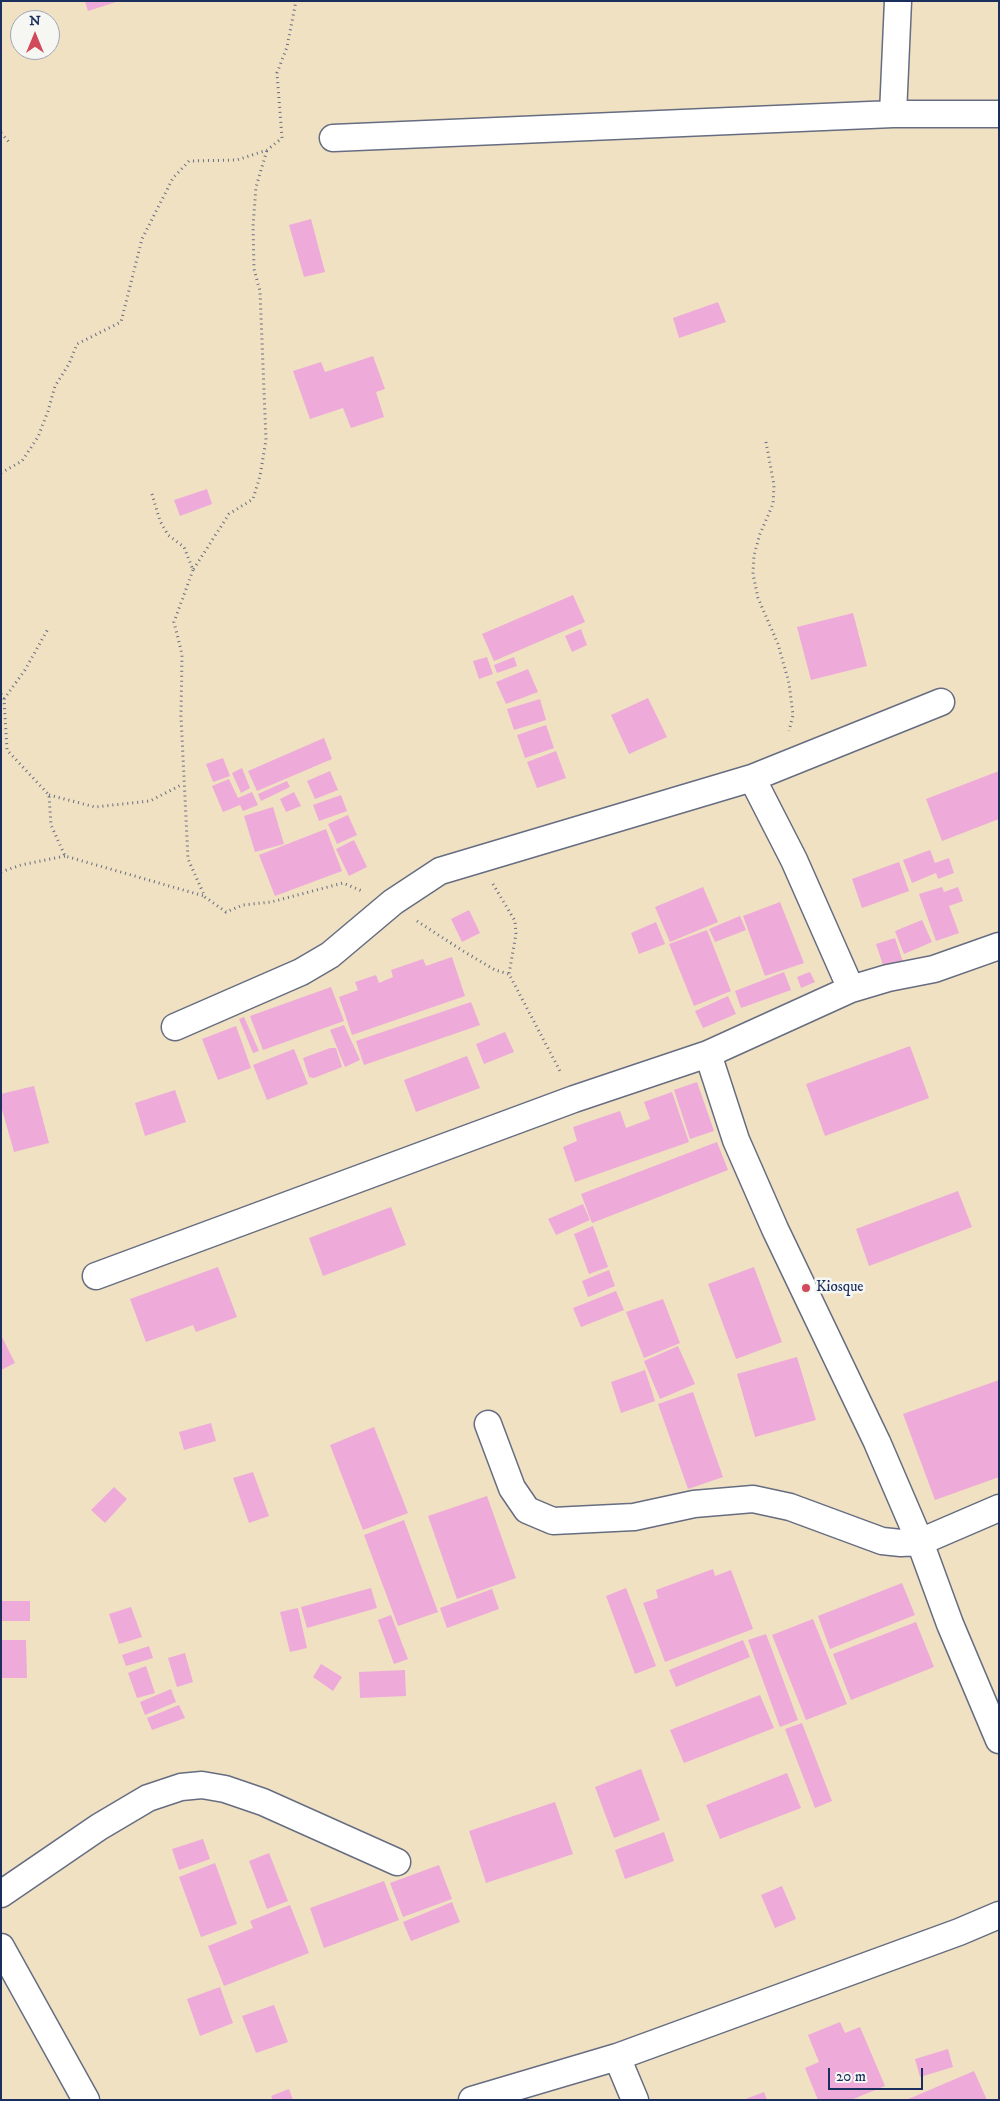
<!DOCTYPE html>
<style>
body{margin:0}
#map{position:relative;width:1000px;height:2101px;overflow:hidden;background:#f0e1c3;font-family:"IM FELL DW Pica",serif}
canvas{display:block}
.frame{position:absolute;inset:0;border:2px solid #1b2f5e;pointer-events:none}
.north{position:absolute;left:10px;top:10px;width:50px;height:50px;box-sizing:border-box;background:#f6f6f2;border:1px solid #9ea6b7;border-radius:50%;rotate:0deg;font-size:14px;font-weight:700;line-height:20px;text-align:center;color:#1b2f5e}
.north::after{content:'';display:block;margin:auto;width:18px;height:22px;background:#d1495b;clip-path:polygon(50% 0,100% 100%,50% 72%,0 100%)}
.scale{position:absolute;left:828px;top:2068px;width:95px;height:22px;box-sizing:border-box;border:2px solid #1b2f5e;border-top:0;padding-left:6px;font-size:15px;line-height:18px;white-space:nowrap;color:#1b2f5e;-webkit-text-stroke:4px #f6f6f2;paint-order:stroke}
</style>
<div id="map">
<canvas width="1000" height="2101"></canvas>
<div class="frame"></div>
<div class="north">N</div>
<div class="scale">20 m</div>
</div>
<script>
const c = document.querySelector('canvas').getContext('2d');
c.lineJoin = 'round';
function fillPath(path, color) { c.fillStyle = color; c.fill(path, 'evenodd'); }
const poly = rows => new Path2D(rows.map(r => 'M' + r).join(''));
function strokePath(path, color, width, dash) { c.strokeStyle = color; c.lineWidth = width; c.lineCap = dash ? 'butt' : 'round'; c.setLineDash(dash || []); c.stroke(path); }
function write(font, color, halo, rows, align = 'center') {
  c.font = font + ' "IM FELL DW Pica",serif'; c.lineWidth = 5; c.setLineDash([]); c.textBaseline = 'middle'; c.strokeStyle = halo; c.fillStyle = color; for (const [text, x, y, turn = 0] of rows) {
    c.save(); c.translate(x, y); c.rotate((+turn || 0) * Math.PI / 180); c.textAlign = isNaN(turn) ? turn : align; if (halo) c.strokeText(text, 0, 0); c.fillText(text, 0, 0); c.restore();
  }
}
fillPath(poly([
 [85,1,116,1,116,2,88,11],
 [311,219,325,272,304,277,289,225],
 [718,302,726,322,679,338,673,318],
 [373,356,385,389,376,392,384,417,351,428,343,408,310,419,293,371,321,362,325,372],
 [207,489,212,504,180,516,174,500],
 [573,595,585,622,494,661,482,634],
 [853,613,867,666,811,680,797,627],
 [581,629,587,645,572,652,565,636],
 [487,657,493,674,479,679,473,661],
 [514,657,517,666,497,673,494,665],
 [528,669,538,692,506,704,496,682],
 [648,698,667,737,629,754,611,715],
 [540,699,546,720,514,730,507,709],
 [546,725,554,748,525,758,517,735],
 [324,738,332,759,257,791,248,771],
 [556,751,566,778,537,788,527,762],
 [223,758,230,776,213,782,206,764],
 [242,768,250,788,241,793,232,773],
 [330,771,338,790,315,799,307,781],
 [999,771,999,819,942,841,926,799],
 [229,779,238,798,252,792,258,805,243,811,240,805,223,812,212,786],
 [287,781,290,787,261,801,258,794],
 [294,792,301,806,286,812,280,799],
 [341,795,347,811,319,821,313,805],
 [273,807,284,844,255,852,244,816],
 [348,815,357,835,337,844,328,824],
 [326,829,342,871,275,896,259,855],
 [354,840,367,867,349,876,336,849],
 [930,850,935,863,949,858,954,873,938,879,936,873,912,883,903,860],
 [899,862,909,891,862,908,852,879],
 [703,887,718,922,670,942,655,907],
 [942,887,944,892,958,887,963,901,949,906,959,933,936,941,919,894],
 [780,902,804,963,765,976,743,916],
 [469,910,480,933,462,942,451,919],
 [740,916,746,930,715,942,709,929],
 [922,920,932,942,904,954,895,931],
 [656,922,665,944,639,954,631,933],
 [707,930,731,991,694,1006,669,944],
 [895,938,903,962,884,968,876,944],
 [452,957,465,996,352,1035,339,997,358,990,355,982,376,975,379,983,393,977,391,970,423,959,426,966],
 [784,972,791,990,741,1008,735,991],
 [810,972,815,982,801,988,797,977],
 [331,987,344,1021,263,1050,250,1016],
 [728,996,736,1014,703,1028,695,1011],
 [471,1002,480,1025,364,1065,356,1041],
 [244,1017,259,1051,253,1053,239,1019],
 [344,1025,360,1060,345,1067,330,1030],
 [236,1026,251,1068,218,1080,202,1039],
 [505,1032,514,1052,484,1064,476,1044],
 [910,1046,929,1098,825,1136,806,1084],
 [330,1048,336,1048,342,1067,314,1078,309,1077,303,1058],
 [294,1049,308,1084,267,1100,253,1065],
 [467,1056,480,1088,416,1112,404,1080],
 [697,1082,714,1131,690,1139,674,1090],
 [34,1086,49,1143,14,1152,1,1106,1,1094],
 [175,1090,186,1122,145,1136,135,1103],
 [672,1092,689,1142,575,1182,563,1147,577,1141,573,1127,620,1111,626,1128,650,1119,644,1102],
 [717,1142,728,1170,592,1223,581,1194],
 [958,1191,972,1227,869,1266,856,1229],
 [583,1204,590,1220,556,1235,548,1219],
 [391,1207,406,1245,323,1276,309,1238],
 [593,1226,608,1267,589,1274,574,1234],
 [218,1267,237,1317,196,1332,193,1325,146,1342,130,1299],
 [754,1267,782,1342,736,1359,708,1284],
 [609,1270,615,1286,588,1297,582,1281],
 [616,1291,624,1310,581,1327,573,1308],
 [663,1299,680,1343,644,1358,626,1312],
 [1,1335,15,1363,1,1370],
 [678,1346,695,1384,660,1399,644,1361],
 [797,1357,816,1420,755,1437,737,1374],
 [645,1370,655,1401,621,1413,611,1382],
 [999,1380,999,1477,935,1500,903,1414],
 [693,1392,723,1477,688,1489,658,1404],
 [211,1423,216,1441,184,1450,179,1432],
 [374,1427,408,1513,363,1530,330,1445],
 [253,1472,269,1516,249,1523,233,1478],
 [114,1487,127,1499,105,1523,91,1510],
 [487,1496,516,1578,457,1599,428,1516],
 [404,1520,438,1612,398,1626,364,1535],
 [713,1569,715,1576,731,1570,753,1629,665,1662,643,1603,658,1598,656,1590],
 [902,1583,915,1615,830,1649,818,1616],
 [371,1588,377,1608,307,1628,301,1607],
 [626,1588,656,1666,635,1674,606,1596],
 [492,1589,499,1609,447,1628,440,1608],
 [1,1601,30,1601,30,1621,1,1621],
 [131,1607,142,1637,119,1644,109,1614],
 [298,1608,307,1648,290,1652,280,1612],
 [391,1615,408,1659,394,1664,378,1620],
 [813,1619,847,1704,806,1720,772,1635],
 [916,1622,934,1667,851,1700,833,1654],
 [766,1634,798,1720,780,1727,748,1640],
 [1,1640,26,1640,27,1678,1,1678],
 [743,1640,750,1657,676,1687,669,1670],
 [149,1646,153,1658,126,1666,122,1655],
 [185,1653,193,1682,177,1687,168,1658],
 [321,1664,342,1677,333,1691,313,1677],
 [146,1666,155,1693,137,1698,128,1673],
 [405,1670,406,1696,360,1698,359,1672],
 [171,1689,176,1702,145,1715,140,1702],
 [760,1695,774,1728,684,1763,670,1730],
 [179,1705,185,1718,152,1730,147,1718],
 [802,1723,832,1801,815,1808,785,1729],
 [641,1769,660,1820,614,1838,595,1787],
 [787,1773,801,1808,720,1839,706,1805],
 [555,1802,573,1854,486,1883,469,1831],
 [664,1832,674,1861,625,1879,615,1850],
 [203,1839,210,1859,179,1870,172,1849],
 [269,1853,288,1901,267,1909,249,1861],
 [215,1863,237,1924,201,1937,179,1877],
 [439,1865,452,1899,403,1917,390,1883],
 [384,1881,399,1920,324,1948,310,1908],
 [782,1886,796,1919,775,1928,761,1895],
 [452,1902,460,1922,411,1941,403,1922],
 [290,1905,309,1953,224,1986,208,1946,253,1928,250,1921],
 [220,1987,233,2023,200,2036,187,1999],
 [274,2005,288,2042,256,2053,242,2016],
 [840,2022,845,2033,860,2027,885,2086,851,2100,818,2100,805,2068,819,2062,808,2035],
 [948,2049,953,2067,920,2077,915,2059],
 [974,2071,987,2100,906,2100],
 [289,2089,293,2100,273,2100,271,2096],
 [764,2092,767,2100,743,2100]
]), '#eeaad9');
const street = poly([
 [893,114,898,1],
 [333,138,893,114,999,114],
 [752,778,941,702],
 [851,989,888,978,934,969,999,946],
 [708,1054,736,1140,775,1229,877,1442,920,1542,950,1624,999,1740],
 [96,1276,574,1099,708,1054,851,989,794,860,752,778,440,871,393,902,330,955,301,972,175,1027],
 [488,1424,512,1488,527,1510,553,1521,634,1517,694,1504,753,1499,790,1507,882,1541,901,1543,920,1542,999,1508],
 [1,1894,99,1827,148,1798,181,1787,202,1785,225,1789,263,1802,397,1862],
 [1,1947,86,2100],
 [617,2057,959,1932,999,1915],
 [472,2100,617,2057,635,2100]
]);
strokePath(street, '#666d81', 29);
strokePath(poly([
 [1,133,9,142],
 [766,442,774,485,773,504,760,534,754,555,753,574,758,598,778,644,789,683,793,715,789,731],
 [1,473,22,461,38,437,48,411,55,386,69,364,77,344,121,322,142,239,173,178,189,161,237,160,267,150,282,138,277,73,287,47,296,1],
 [152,494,160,521,168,535,184,547,193,570,229,514,253,499,260,476,266,440,260,291,254,269,253,226,256,187,267,150],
 [193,570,174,622,182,654,181,716,188,859,205,897,226,912,243,905,271,902,343,883,362,891],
 [1,694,4,699,7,750,49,795,51,825,65,856,204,896],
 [4,699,25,670,49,627],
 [49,795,95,807,150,801,183,784],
 [1,872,21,865,65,856],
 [493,884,515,921,516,934,509,974,561,1073],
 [417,921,463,951,495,970,509,974]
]), '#666d81', 3, [1, 4]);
strokePath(street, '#fff', 26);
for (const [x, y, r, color] of [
 [806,1288,5,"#d1495b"]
]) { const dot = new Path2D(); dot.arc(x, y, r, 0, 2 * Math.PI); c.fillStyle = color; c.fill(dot); strokePath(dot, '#f6f6f2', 2); }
write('15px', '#1b2f5e', '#f6f6f2', [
 ["Kiosque",816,1288]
], 'left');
</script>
